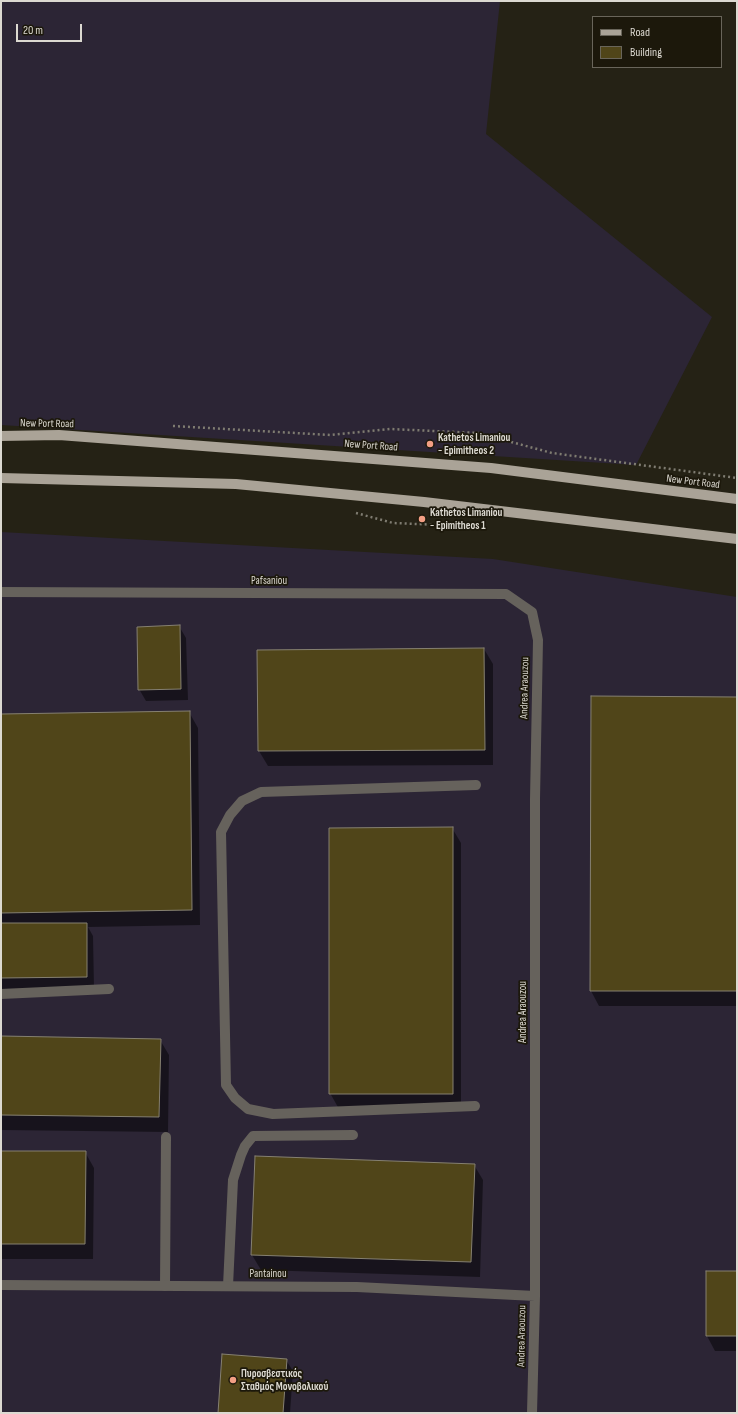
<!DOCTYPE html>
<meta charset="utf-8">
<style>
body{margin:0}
#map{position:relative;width:738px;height:1414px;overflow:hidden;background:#252215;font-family:"Sofia Sans Condensed",sans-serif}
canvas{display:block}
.frame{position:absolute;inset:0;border:2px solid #dcd9d1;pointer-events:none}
.legend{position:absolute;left:592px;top:16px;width:130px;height:52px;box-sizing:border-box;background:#1c180b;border:1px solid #69655a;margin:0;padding:5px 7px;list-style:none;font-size:12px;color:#dcd9d1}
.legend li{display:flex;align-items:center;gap:8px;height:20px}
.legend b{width:20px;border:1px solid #69655a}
.scale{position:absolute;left:16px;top:24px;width:66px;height:18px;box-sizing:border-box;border:2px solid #dcd9d1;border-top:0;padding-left:5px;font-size:12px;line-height:14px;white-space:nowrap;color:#dcd9d1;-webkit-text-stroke:3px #1c180b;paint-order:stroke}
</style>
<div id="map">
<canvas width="738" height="1414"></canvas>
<div class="frame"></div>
<ul class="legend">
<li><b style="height:5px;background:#aaa397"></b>Road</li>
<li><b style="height:11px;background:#504519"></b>Building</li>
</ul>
<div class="scale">20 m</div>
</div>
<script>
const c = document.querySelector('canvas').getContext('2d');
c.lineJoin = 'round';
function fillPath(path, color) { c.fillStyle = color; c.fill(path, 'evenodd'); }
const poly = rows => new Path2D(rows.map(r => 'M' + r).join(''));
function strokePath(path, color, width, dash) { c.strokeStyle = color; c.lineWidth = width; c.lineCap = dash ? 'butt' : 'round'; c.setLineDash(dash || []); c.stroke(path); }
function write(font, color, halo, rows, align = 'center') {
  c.font = font + ' "Sofia Sans Condensed",sans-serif'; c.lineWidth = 3.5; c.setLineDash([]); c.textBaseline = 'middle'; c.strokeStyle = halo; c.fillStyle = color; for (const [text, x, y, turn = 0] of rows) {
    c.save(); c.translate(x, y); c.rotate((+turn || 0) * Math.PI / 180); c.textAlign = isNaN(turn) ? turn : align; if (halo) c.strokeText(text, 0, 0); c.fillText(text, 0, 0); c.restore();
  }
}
fillPath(poly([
 [1,1,500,1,486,134,712,317,636,465,1,425],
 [1,532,493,559,737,597,737,1413,1,1413]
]), '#2c2535');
fillPath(poly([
 [179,626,186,638,188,700,146,701,139,689],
 [484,649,493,664,493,765,268,766,259,751],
 [737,698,737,1006,599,1006,591,991],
 [189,712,198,728,200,925,88,927,93,936,94,988,1,989,1,715],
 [452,828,461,843,461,1108,339,1109,330,1093],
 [1,1037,160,1040,169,1055,168,1132,1,1130],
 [1,1152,85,1152,94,1168,93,1259,1,1259],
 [474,1165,483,1180,480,1277,261,1270,252,1255],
 [707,1272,737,1272,737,1351,715,1351,707,1336],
 [286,1360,293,1371,290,1413,219,1413]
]), '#0007');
const building = poly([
 [180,625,181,689,138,690,137,627,180,625],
 [484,648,485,750,258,751,257,650,484,648],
 [591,696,737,697,737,991,590,991,591,696],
 [190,711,192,910,1,913,1,714,190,711],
 [453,827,453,1094,329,1094,329,828,453,827],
 [1,923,87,923,87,977,1,978,1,923],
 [1,1036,161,1039,159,1117,1,1115,1,1036],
 [1,1151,86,1151,85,1244,1,1244,1,1151],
 [255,1156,475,1164,471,1262,251,1255,255,1156],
 [706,1271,737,1271,737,1336,706,1336,706,1271],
 [222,1354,287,1359,283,1413,218,1413,222,1354]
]);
fillPath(building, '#504519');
strokePath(building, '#858071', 1);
strokePath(poly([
 [173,426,330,435,390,429,478,433,552,453,737,478],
 [356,513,393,523,466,526,473,525]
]), '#7f7c71', 2.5, [2, 3]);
strokePath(poly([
 [1,994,109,989],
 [475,1106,273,1114,248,1109,235,1098,226,1085,221,832,230,815,242,801,261,792,476,785],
 [165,1286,166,1137],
 [228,1286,233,1180,241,1155,245,1146,253,1136,353,1135]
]), '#66625c', 10);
strokePath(poly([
 [1,592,506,594,532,612,538,640,535,799,535,1296,532,1413],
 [1,1285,357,1287,535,1296]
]), '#66625c', 10);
strokePath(poly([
 [1,436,59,435,491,468,737,499],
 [1,478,236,484,424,502,737,539]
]), '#aaa397', 10);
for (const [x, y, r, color] of [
 [430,444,4,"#f39f84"],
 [422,519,4,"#f39f84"],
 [233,1380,4,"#f39f84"]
]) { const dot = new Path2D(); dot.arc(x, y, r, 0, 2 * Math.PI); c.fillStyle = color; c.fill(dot); strokePath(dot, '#1c180b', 1.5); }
write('11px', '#dcd9d1', '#1c180b', [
 ["New Port Road",47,424,1],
 ["New Port Road",371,446,4],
 ["New Port Road",693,482,7],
 ["Pafsaniou",269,581],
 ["Andrea Araouzou",525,688,-89],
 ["Andrea Araouzou",523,1012,-90],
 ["Pantainou",268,1274],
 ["Andrea Araouzou",522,1336,-89]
]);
write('bold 11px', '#dcd9d1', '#1c180b', [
 ["Kathetos Limaniou",438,438],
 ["- Epimitheos 2",438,451],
 ["Kathetos Limaniou",430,513],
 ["- Epimitheos 1",430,526],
 ["Πυροσβεστικός",241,1374],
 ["Σταθμός Μονοβολικού",241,1387]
], 'left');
</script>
